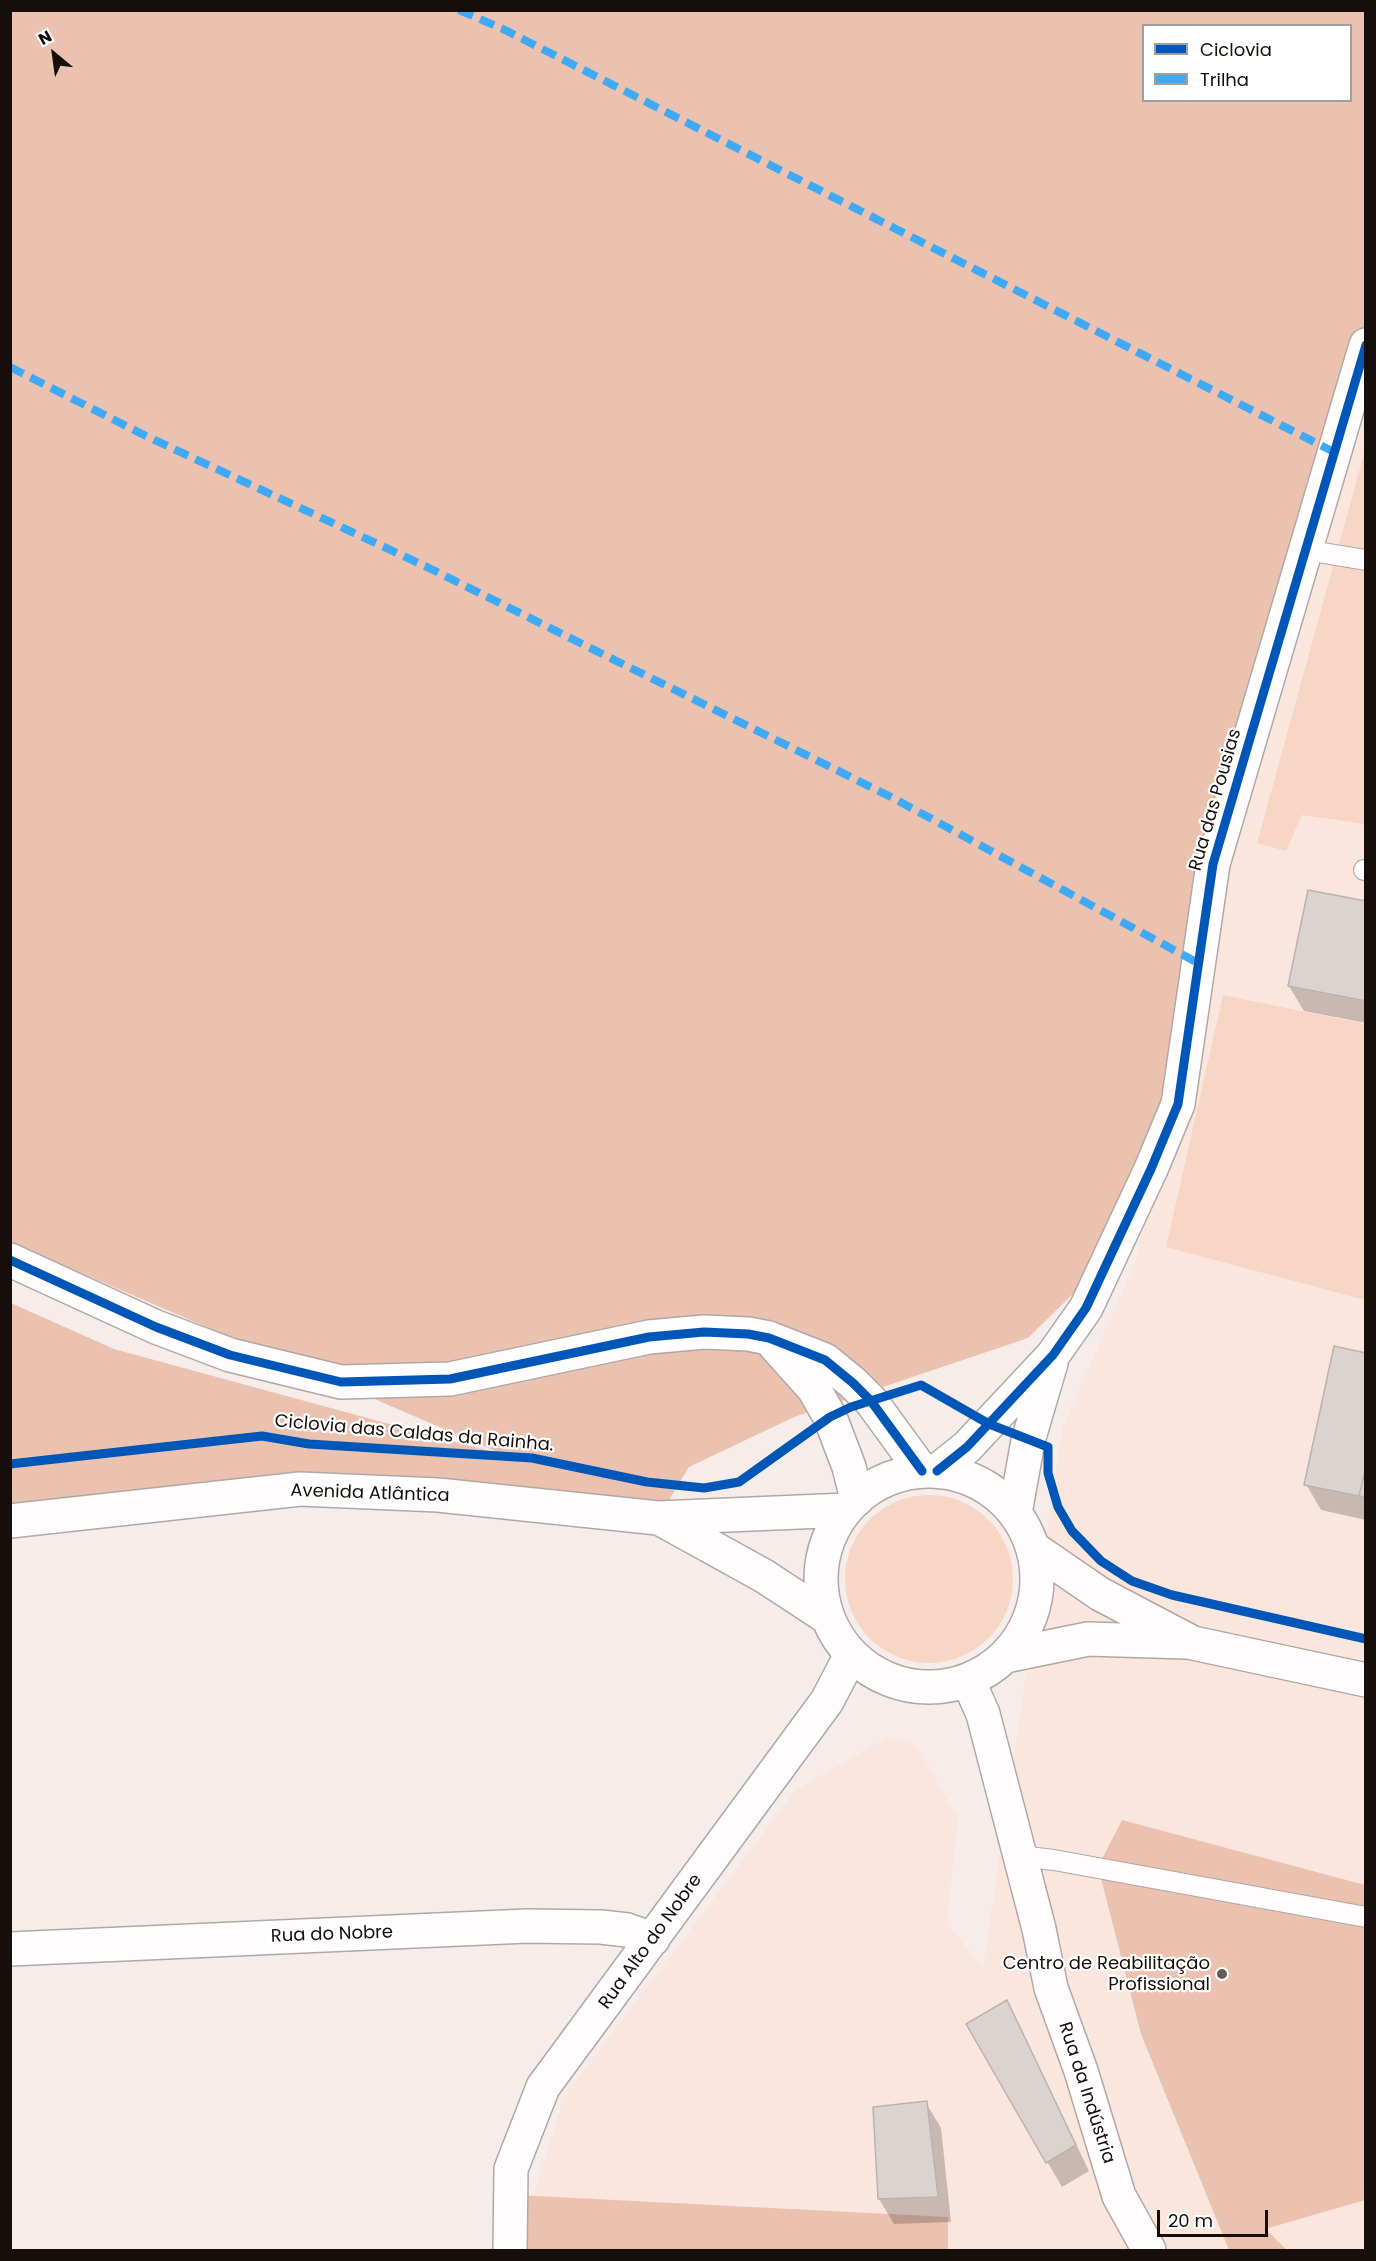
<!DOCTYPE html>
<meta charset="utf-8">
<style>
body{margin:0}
#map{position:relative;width:1376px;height:2261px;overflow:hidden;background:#f6edea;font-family:Poppins,sans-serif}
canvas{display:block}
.frame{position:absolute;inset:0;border:12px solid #150e0b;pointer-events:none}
.legend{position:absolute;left:1142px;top:24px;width:210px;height:78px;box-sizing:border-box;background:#fff;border:2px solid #a19f9d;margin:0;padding:8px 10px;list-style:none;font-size:18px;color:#150e0b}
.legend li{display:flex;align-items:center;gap:12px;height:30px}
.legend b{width:30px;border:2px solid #a19f9d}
.north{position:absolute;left:24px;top:24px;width:60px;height:60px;-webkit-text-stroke:4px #fff;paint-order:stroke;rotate:331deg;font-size:16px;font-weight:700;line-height:24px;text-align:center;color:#150e0b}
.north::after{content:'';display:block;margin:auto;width:21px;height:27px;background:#150e0b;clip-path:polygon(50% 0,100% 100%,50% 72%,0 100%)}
.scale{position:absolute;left:1157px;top:2210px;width:111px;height:27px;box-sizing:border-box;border:3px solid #150e0b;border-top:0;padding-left:8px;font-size:18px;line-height:21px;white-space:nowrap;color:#150e0b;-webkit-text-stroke:4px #fff;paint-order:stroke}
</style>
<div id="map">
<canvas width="1376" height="2261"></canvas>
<div class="frame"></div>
<ul class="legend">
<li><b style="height:8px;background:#0057b8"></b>Ciclovia</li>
<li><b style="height:8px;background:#3fa9f5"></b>Trilha</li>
</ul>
<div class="north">N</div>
<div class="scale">20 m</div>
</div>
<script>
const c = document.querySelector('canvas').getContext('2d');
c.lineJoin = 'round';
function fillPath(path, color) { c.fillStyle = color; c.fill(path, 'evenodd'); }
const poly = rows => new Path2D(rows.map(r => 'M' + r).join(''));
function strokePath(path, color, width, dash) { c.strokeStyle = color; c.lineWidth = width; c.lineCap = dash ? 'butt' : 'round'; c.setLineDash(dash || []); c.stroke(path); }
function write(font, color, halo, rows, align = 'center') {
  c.font = font + ' Poppins,sans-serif'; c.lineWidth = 4.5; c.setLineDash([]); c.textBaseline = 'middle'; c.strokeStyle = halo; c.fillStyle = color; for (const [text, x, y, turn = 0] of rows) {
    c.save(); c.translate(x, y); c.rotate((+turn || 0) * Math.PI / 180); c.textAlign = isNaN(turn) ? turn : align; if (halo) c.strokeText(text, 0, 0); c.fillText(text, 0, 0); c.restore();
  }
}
fillPath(poly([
 [1365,414,1365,2250,947,2250,948,2218,533,2197,564,2097,795,1791,889,1736,917,1745,958,1819,947,1923,983,1968,1062,1429,1135,1262,1222,861]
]), '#fae6dd');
fillPath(poly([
 [1365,450,1365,824,1302,815,1286,851,1257,843],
 [1223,995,1365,1024,1365,1300,1166,1247],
 '845 1579a84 84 0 1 1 168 0a84 84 0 1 1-168 0Z'
]), '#f8d6c6');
fillPath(poly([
 [11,11,1365,11,1365,347,1214,861,1178,1104,1078,1289,1028,1338,794,1417,689,1467,658,1518,438,1495,11,1526,11,1303,114,1349,507,1456,11,1243],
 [1144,26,1350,26,1350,100,1144,100],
 [1122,1820,1365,1885,1365,2200,1265,2229,1287,2250,1229,2250,1141,2034,1098,1867],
 [516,2195,948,2217,948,2250,515,2250]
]), '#ebc2af');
fillPath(poly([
 [1366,902,1366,1023,1304,1011,1289,986],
 [1366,1354,1366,1520,1321,1510,1306,1484],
 [1007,2002,1089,2171,1062,2187,968,2025],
 [926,2103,941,2128,951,2222,894,2224,879,2199]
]), '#0003');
const building = poly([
 [1308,890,1366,901,1366,1001,1288,986,1308,890],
 [1334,1346,1366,1353,1366,1467,1359,1496,1304,1485,1334,1346],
 [1366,1467,1366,1497,1359,1496,1366,1467],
 [1007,2000,1076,2145,1046,2163,966,2024,1007,2000],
 [927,2101,938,2197,878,2199,873,2107,927,2101]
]);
fillPath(building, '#dbd3d0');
strokePath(building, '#bbb3b0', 1.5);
const lane = poly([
 [1305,550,1366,560],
 [1364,870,1366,870],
 [1020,1856,1054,1860,1366,1917]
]);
const street = poly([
 [10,1260,156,1327,230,1355,341,1382,450,1379,649,1337,704,1332,748,1334,769,1338,825,1360,853,1383,871,1401,922,1471],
 [772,1342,814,1389,830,1417,849,1467,857,1499],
 [937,1471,967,1447,1053,1355,1086,1308,1151,1169,1178,1104,1213,864,1366,345],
 [1015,1513,1028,1441,1051,1363],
 [968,1680,983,1714,1039,1929,1051,1988,1081,2071,1119,2196,1149,2250],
 [10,1949,527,1926,601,1927,627,1930,653,1939],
 [510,2250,511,2169,543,2087,827,1701,851,1655]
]);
const secondary = poly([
 '821 1579a108 108 0 1 1 216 0a108 108 0 1 1-216 0Z',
 [659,1518,764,1576,828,1618],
 [10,1521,300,1489,438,1495,658,1518,846,1510],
 [1033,1548,1100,1594,1193,1643,1366,1680],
 [1005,1656,1088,1639,1186,1642]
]);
strokePath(lane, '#b0a8a5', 22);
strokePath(street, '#b0a8a5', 36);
strokePath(secondary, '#b0a8a5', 36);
strokePath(lane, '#fefcfc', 20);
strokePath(street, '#fefcfc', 33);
strokePath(secondary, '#fefcfc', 33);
strokePath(poly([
 [459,10,503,29,1334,452],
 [10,367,146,436,427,567,893,798,1198,963]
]), '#3fa9f5', 8, [15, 8]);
strokePath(poly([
 [10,1260,156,1327,230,1355,341,1382,450,1379,649,1337,704,1332,748,1334,769,1338,825,1360,853,1383,871,1401,922,1471],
 [10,1464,262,1436,309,1444,532,1458,647,1482,704,1488,739,1482,830,1417,851,1407,921,1385,989,1424,1048,1447,1048,1473,1058,1507,1072,1531,1101,1561,1132,1581,1172,1595,1366,1639],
 [937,1471,967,1447,1053,1355,1086,1308,1151,1169,1178,1104,1213,864,1366,345]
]), '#0057b8', 9);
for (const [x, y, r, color] of [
 [1222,1974,6,"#645c59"]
]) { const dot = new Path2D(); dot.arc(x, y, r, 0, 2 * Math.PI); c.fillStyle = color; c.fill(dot); strokePath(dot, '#fff', 2); }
write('18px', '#150e0b', '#fff', [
 ["Rua das Pousias",1216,800,-74],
 ["Ciclovia das Caldas da Rainha.",414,1434,5],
 ["Avenida Atlântica",370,1494,2],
 ["Rua do Nobre",332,1935,-2],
 ["Rua Alto do Nobre",651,1942,-54],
 ["Rua da Indústria",1086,2093,72]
]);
write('18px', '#150e0b', '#fff', [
 ["Centro de Reabilitação",1210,1964],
 ["Profissional",1210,1985]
], 'right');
</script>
